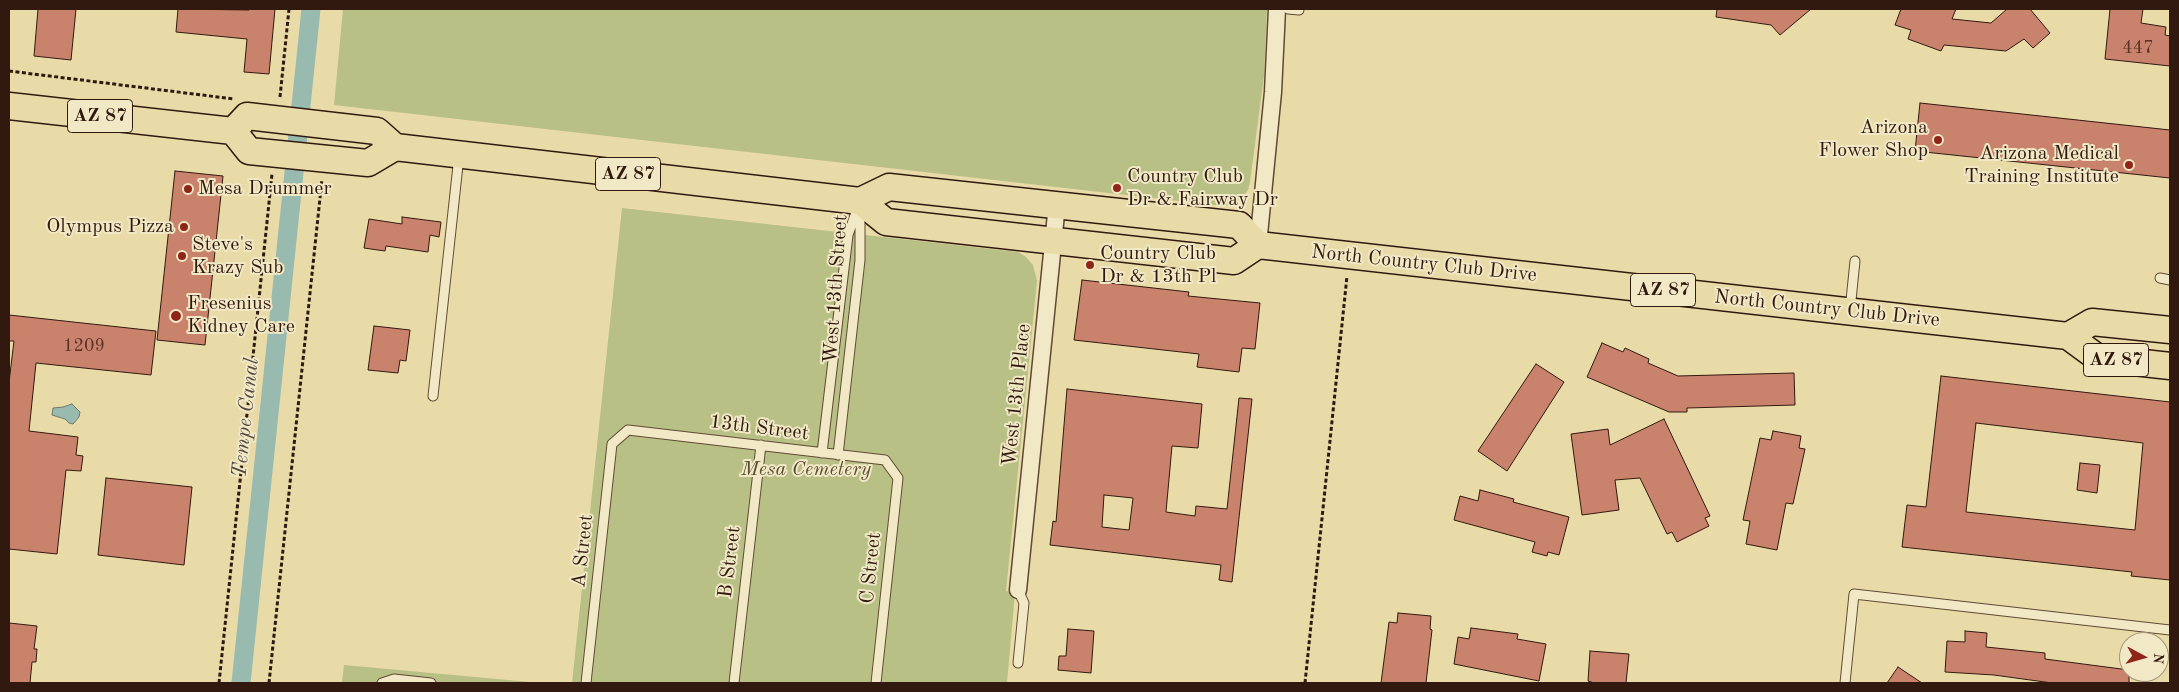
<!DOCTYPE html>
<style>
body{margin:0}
#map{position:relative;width:2179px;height:692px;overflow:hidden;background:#e9dba8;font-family:"Old Standard TT",serif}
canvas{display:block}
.frame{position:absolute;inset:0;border:10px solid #32190f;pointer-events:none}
.north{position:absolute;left:2119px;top:632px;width:50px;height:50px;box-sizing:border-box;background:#f1e8c6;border:1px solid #a5957d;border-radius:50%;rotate:96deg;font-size:14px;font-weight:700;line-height:20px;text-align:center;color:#32190f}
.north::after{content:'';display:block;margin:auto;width:18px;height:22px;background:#8f2418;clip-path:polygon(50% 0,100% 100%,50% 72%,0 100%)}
</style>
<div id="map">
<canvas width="2179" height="692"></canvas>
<div class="frame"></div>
<div class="north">N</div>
</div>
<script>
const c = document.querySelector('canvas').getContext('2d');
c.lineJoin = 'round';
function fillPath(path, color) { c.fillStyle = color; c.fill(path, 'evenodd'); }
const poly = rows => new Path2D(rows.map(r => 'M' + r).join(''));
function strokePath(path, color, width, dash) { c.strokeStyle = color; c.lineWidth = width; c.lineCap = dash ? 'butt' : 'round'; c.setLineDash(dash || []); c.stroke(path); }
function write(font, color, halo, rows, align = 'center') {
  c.font = font + ' "Old Standard TT",serif'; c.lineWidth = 4; c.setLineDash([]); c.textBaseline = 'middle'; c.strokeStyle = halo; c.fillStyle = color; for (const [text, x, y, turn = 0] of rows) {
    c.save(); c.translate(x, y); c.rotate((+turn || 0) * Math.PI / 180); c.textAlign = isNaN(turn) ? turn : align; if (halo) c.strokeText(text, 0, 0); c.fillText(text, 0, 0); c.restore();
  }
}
fillPath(poly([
 [343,9,1267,9,1264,76,1250,182,1248,190,1241,200,1231,205,1223,206,334,105],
 [622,208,1018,252,1026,257,1033,265,1037,281,1006,591,1015,593,1007,683,572,683],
 [344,665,541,683,342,683]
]), '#b8c086');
const water = poly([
 [72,404,80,412,79,417,73,424,69,423,65,419,52,415,53,408,63,407,72,404]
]);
fillPath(water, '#99baae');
strokePath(water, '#707a6e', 1);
strokePath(poly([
 [241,683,311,9]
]), '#99baae', 19);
const building = poly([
 [38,9,76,9,71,60,34,56,38,9],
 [178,9,249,10,250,9,275,9,269,74,244,72,247,39,176,32,178,9],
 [1717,9,1811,9,1780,35,1771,25,1716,17,1717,9],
 [1901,9,1956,9,1952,19,1991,23,2007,9,2030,9,2050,33,2033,48,2024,39,2006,51,1944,45,1941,51,1908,39,1911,30,1895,25,1901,9],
 [2110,9,2143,9,2141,23,2166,27,2165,35,2170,36,2170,66,2105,59,2110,9],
 [1920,103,2170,130,2170,178,1915,151,1920,103],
 [175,171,223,176,205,345,157,340,175,171],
 [402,217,441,222,439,237,430,235,428,252,386,246,385,251,364,248,369,219,402,224,402,217],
 [1082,280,1189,292,1188,296,1260,303,1255,349,1242,348,1239,372,1197,367,1199,354,1074,340,1082,280],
 [9,315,156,331,151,375,36,363,29,431,78,437,76,455,83,456,81,471,66,470,57,554,9,549,9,382,14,341,9,341,9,315],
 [374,326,410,330,406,361,400,360,398,373,368,370,374,326],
 [1602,343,1623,352,1625,348,1649,359,1648,363,1678,376,1794,373,1795,405,1687,408,1687,412,1669,412,1587,377,1602,343],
 [1536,364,1564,382,1507,471,1478,451,1536,364],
 [1941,376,2170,402,2170,580,2131,576,2132,572,1902,547,1907,505,1926,507,1941,376],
 [1976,423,2143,443,2135,530,1966,512,1976,423],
 [1067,389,1202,404,1198,448,1172,446,1166,512,1195,516,1196,506,1227,509,1239,398,1252,399,1232,582,1219,580,1221,565,1050,545,1053,521,1056,522,1067,389],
 [1104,495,1133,498,1129,530,1102,527,1104,495],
 [1664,419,1710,516,1705,518,1709,526,1677,542,1672,532,1667,534,1640,478,1615,480,1619,510,1582,515,1571,434,1608,429,1610,445,1664,419],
 [1773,431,1801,436,1799,448,1805,449,1793,504,1786,503,1777,550,1746,544,1750,521,1743,520,1760,438,1771,440,1773,431],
 [2080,463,2100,465,2097,493,2077,490,2080,463],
 [106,478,192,487,184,565,98,555,106,478],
 [1480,490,1514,499,1513,502,1569,517,1559,555,1548,552,1547,556,1532,552,1535,542,1454,520,1460,496,1478,501,1480,490],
 [1398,613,1431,616,1430,629,1432,630,1426,683,1381,683,1389,622,1397,623,1398,613],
 [9,623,37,626,34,649,37,649,36,662,32,662,30,683,9,683,9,623],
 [1471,628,1518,634,1517,639,1546,644,1539,681,1454,664,1458,637,1469,639,1471,628],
 [1068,629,1094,631,1091,673,1058,670,1059,656,1066,656,1068,629],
 [1965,631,1987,633,1986,647,2045,653,2045,659,2129,670,2129,683,2052,683,1994,675,1945,672,1947,641,1965,642,1965,631],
 [1590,651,1629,654,1626,683,1594,683,1588,681,1590,651],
 [1898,667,1922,683,1887,683,1898,667]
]);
fillPath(building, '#c9826c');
strokePath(building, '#32190f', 1);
const lane = poly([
 [1288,9,1299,10],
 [2160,278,2170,280],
 [1850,310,1855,261],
 [433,396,459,156],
 [822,453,848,235,859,204],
 [838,455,860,260,860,209],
 [1018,663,1024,603,1018,590],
 [382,683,394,679,431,683],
 [586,683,612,444,628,430,885,460,898,478,876,683],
 [734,683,761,445],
 [1845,683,1854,594,2170,630]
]);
const street = poly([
 [1258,245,1273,92,1277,9],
 [1018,590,1057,204]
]);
const primary = poly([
 [9,106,233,131,249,151,368,163,395,147,860,201,889,187,1239,225,1258,245,2068,336,2098,358,2170,366],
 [233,131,247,116,377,131,395,147],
 [860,201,886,222,1234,261,1258,245],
 [2068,336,2092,322,2170,330]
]);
strokePath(lane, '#604a35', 11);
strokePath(street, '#604a35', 19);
strokePath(primary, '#32190f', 29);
strokePath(poly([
 [9,71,234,99],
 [280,97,289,9],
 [219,683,272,174],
 [269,683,322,179],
 [1305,683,1347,276]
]), '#32190f', 3, [4, 2.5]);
strokePath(lane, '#f1e8c6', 9);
strokePath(street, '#f1e8c6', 16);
strokePath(primary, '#e9dba8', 26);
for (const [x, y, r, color] of [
 [1938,140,5,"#8f2418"],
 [2129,165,5,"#8f2418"],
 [1117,188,5,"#8f2418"],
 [188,189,5,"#8f2418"],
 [184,227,5,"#8f2418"],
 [182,256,5,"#8f2418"],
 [1090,265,5,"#8f2418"],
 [176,316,6,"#8f2418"]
]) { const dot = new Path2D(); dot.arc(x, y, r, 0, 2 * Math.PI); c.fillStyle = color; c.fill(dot); strokePath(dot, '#f1e8c6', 2); }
write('18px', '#583326', null, [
 ["447",2138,48],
 ["1209",84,346]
]);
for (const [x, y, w] of [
 [100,116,65],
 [628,174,65],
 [1663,290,65],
 [2116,360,65]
]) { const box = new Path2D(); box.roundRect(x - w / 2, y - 16.5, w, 33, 4); c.fillStyle = '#f1e8c6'; c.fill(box); strokePath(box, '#32190f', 1); }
write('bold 19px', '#32190f', null, [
 ["AZ 87",100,116],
 ["AZ 87",628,174],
 ["AZ 87",1663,290],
 ["AZ 87",2116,360]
]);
write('20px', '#32190f', '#f1e8c6', [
 ["Arizona",1928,128,"right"],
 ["Flower Shop",1928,151,"right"],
 ["Arizona Medical",2119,154,"right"],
 ["Training Institute",2119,177,"right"],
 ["Country Club",1127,177],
 ["Dr & Fairway Dr",1127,200],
 ["Mesa Drummer",198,189],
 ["Olympus Pizza",174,227,"right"],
 ["Steve's",192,245],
 ["Krazy Sub",192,268],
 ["Country Club",1100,254],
 ["Dr & 13th Pl",1100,277],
 ["Fresenius",187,304],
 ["Kidney Care",187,327]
], 'left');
write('20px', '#32190f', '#f1e8c6', [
 ["North Country Club Drive",1424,264,6],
 ["West 13th Street",836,289,-86],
 ["North Country Club Drive",1827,309,6],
 ["West 13th Place",1017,395,-84],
 ["13th Street",759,428,7],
 ["A Street",583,551,-84],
 ["B Street",730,562,-83],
 ["C Street",871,568,-84]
]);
write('italic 20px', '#5a4b33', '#f1e8c6', [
 ["Mesa Cemetery",806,470]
]);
write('italic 21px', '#51493f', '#f1e8c6', [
 ["Tempe Canal",246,418,-84]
]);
</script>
